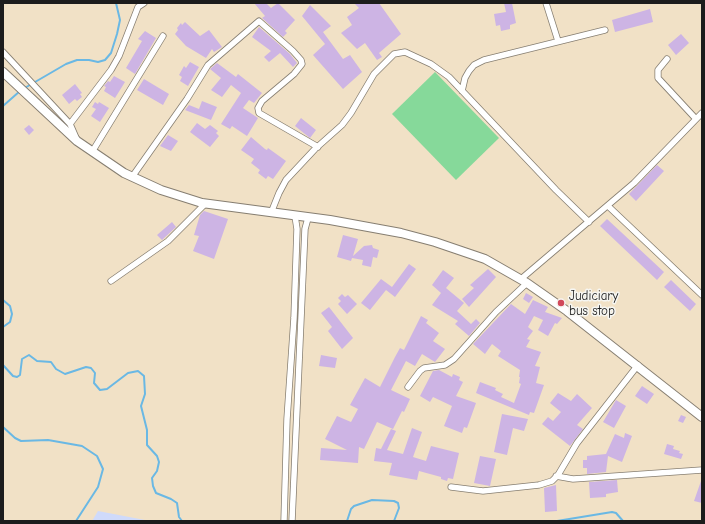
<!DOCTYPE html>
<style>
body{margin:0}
#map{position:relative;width:705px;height:524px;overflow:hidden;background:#f1e1c6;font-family:"Comic Neue",sans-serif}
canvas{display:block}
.frame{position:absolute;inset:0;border:4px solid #1c1c1c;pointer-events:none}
</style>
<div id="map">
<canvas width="705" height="524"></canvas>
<div class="frame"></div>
</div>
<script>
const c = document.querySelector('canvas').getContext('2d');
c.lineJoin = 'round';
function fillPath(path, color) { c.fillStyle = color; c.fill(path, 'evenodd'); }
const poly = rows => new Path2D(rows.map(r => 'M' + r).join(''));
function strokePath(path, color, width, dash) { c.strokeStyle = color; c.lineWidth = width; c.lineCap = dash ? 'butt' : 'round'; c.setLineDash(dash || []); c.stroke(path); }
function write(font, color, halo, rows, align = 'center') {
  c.font = font + ' "Comic Neue",sans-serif'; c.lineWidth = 3; c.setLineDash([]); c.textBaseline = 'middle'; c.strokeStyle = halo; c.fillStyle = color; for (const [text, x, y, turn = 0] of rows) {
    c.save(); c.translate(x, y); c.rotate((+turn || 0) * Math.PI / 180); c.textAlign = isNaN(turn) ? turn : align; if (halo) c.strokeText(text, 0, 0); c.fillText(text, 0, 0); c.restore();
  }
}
fillPath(poly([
 [98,511,150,521,92,521]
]), '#cfdafa');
fillPath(poly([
 [435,72,499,138,456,180,392,114]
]), '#86d99a');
strokePath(poly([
 [23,89,66,64,77,60,89,60,98,62,105,60,111,53,117,34,120,20,116,3],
 [3,106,20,91],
 [3,300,10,306,12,314,10,322,3,327],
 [3,365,13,376,17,377,20,375,22,359,29,355,37,361,51,362,56,369,65,374,86,367,91,368,95,373,94,383,100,390,107,389,128,373,138,371,144,376,145,394,141,406,147,430,147,445,157,456,159,462,157,471,152,478,153,486,156,493,171,499,177,503,179,517,182,521],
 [3,427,15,438,21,441,48,440,82,446,97,456,103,469,98,487,76,521],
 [347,521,351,509,354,506,372,500,394,501,398,503,399,508,394,521],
 [557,521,612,512,616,513,623,521]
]), '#6ab8e4', 2);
fillPath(poly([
 [254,3,266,3,271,8,278,3,295,20,285,31,287,33,283,37,262,18,265,16],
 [354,3,379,3,401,34,379,53,382,57,377,60,365,43,357,49,341,33,352,25,347,17,359,8],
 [504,3,512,3,516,23,510,25,510,29,501,31,500,25,496,26,494,14,506,12],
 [310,5,331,26,323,32,343,59,350,55,362,72,343,89,313,55,325,44,302,16],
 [650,9,653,22,615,32,612,20],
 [185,22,200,36,209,30,222,47,214,52,212,49,206,58,186,46,175,34,178,30,177,28,181,23,182,25],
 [259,27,290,54,297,63,293,67,280,53,269,62,264,57,271,51,252,37],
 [145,31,156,38,135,74,126,68,142,41,138,39],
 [681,34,689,43,676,55,668,45],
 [190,62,199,67,188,86,180,81,182,77,179,75,184,66,186,68],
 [217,63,236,77,238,74,262,93,254,103,249,100,243,108,258,118,247,136,232,126,230,129,221,124,241,93,231,85,222,97,211,90,221,78,210,69],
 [114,76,125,82,115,98,104,91,106,87,104,86,108,81,110,82],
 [144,79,169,94,163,105,137,90],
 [75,84,82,93,80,94,82,97,77,101,75,99,69,104,62,95],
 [202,101,217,107,211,120,185,110,189,105,199,109],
 [95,102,98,104,99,102,109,108,100,122,91,116,96,109,92,107],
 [301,118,316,130,310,138,295,126],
 [197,123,205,129,210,125,218,131,216,133,219,136,210,147,190,132],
 [29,125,34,130,29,135,24,129],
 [168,135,178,141,171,151,160,146],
 [251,137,265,149,267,150,268,148,286,161,273,179,268,176,266,179,258,173,260,170,251,163,254,159,241,150],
 [657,165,664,171,636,201,629,194],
 [204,211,228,219,214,259,193,251,199,236,194,235,200,215],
 [607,219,664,272,657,280,600,226],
 [172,222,176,227,162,240,157,235],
 [343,235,358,239,353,256,364,246,372,245,373,248,379,250,377,258,373,257,371,267,362,265,363,260,352,258,351,261,337,257],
 [409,264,416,269,395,297,386,290,370,310,361,303,381,279,392,287],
 [488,269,496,277,469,307,462,299,474,288,470,285],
 [443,270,454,278,446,288,464,303,457,311,471,324,476,319,480,323,469,336,455,324,458,321,432,305,441,293,432,285],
 [671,280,696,304,690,311,664,287],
 [526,293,533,297,529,303,523,299],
 [342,294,345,297,348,295,357,304,347,314,338,304,341,301,338,298],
 [533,300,548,307,545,312,562,318,557,324,555,323,548,336,538,330,543,320,534,316,528,327,533,331,527,339,530,340,526,347,541,352,535,366,540,367,536,383,544,385,534,413,530,412,529,415,476,393,480,382,496,388,495,390,503,394,501,397,514,403,521,384,519,383,520,377,519,377,520,370,498,356,501,351,492,344,485,354,473,344,511,304,525,314],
 [329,307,353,338,342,349,328,331,332,327,321,313],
 [421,316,428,320,426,323,439,333,433,341,445,349,435,362,422,354,415,366,406,361,391,390,410,399,404,412,402,411,393,429,377,422,364,449,359,447,358,463,320,460,321,448,347,450,325,439,337,416,351,422,358,409,350,405,365,378,380,387,395,357,400,348,404,350],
 [321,355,337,358,335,368,319,366],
 [439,370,452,377,453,374,460,377,459,380,463,382,456,396,476,403,467,428,464,427,462,433,444,426,452,406,433,397,430,402,420,396,433,371],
 [642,386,654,394,647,404,635,396],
 [558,393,571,401,577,394,592,408,577,425,583,429,570,446,542,424,548,417,553,421,561,412,550,403],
 [616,400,626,406,614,428,603,422],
 [502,414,528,419,524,431,513,428,507,455,494,452],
 [681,415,686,417,683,423,678,421],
 [412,428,422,432,413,457,426,461,431,446,459,453,453,479,448,478,447,481,441,479,441,477,419,471,417,480,389,475,392,463,374,461,376,448,381,449,391,429,396,431,387,450,403,454],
 [625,433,632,436,622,462,608,456,606,472,587,474,587,468,583,468,583,460,587,460,587,456,606,454,615,434,624,438],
 [667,444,674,446,673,449,680,451,679,453,683,454,681,459,664,454],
 [480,456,496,459,490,486,474,483],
 [617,480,618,492,606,494,606,497,590,498,589,482],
 [701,481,702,481,702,503,694,501],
 [556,485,557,511,545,512,544,488]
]), '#cdb4e4');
const minor = poly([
 [546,3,558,41],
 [3,52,70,124,77,140],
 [667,59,658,70,658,78,696,119],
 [462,91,465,78,469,71,474,65,484,60,605,30],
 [70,124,111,70,119,56,138,7,144,3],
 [92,152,163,36],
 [132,177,187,99,208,65,259,21,293,51,301,60,302,64,294,74,262,101,258,108,259,113,318,147],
 [608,206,702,295],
 [271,213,279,193,286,180,315,149,342,125,351,113,374,74,394,54,405,52,431,64,449,77,556,190,589,222],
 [521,279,634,183,702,113],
 [111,281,168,241,206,203],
 [408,387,420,371,424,368,445,365,454,359,496,312,527,283],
 [556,476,573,479,702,470],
 [451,487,483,491,539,485,552,481,558,475,577,443,638,365],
 [284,521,287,419,294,318,297,229,295,216],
 [292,521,305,229,308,218]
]);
const secondary = poly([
 [3,72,77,141,124,173,161,190,202,203,330,220,401,233,435,242,485,259,527,283,567,311,702,417]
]);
strokePath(minor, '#867e71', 7);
strokePath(secondary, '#867e71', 10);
strokePath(minor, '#fff', 5.5);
strokePath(secondary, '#fff', 8);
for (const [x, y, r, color] of [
 [561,303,4,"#d1495b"]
]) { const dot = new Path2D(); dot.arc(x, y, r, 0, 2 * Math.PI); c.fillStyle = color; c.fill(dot); strokePath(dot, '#f6f6f2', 1.5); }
write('13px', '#1c1c1c', '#f6f6f2', [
 ["Judiciary",569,296],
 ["bus stop",569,311]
], 'left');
</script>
